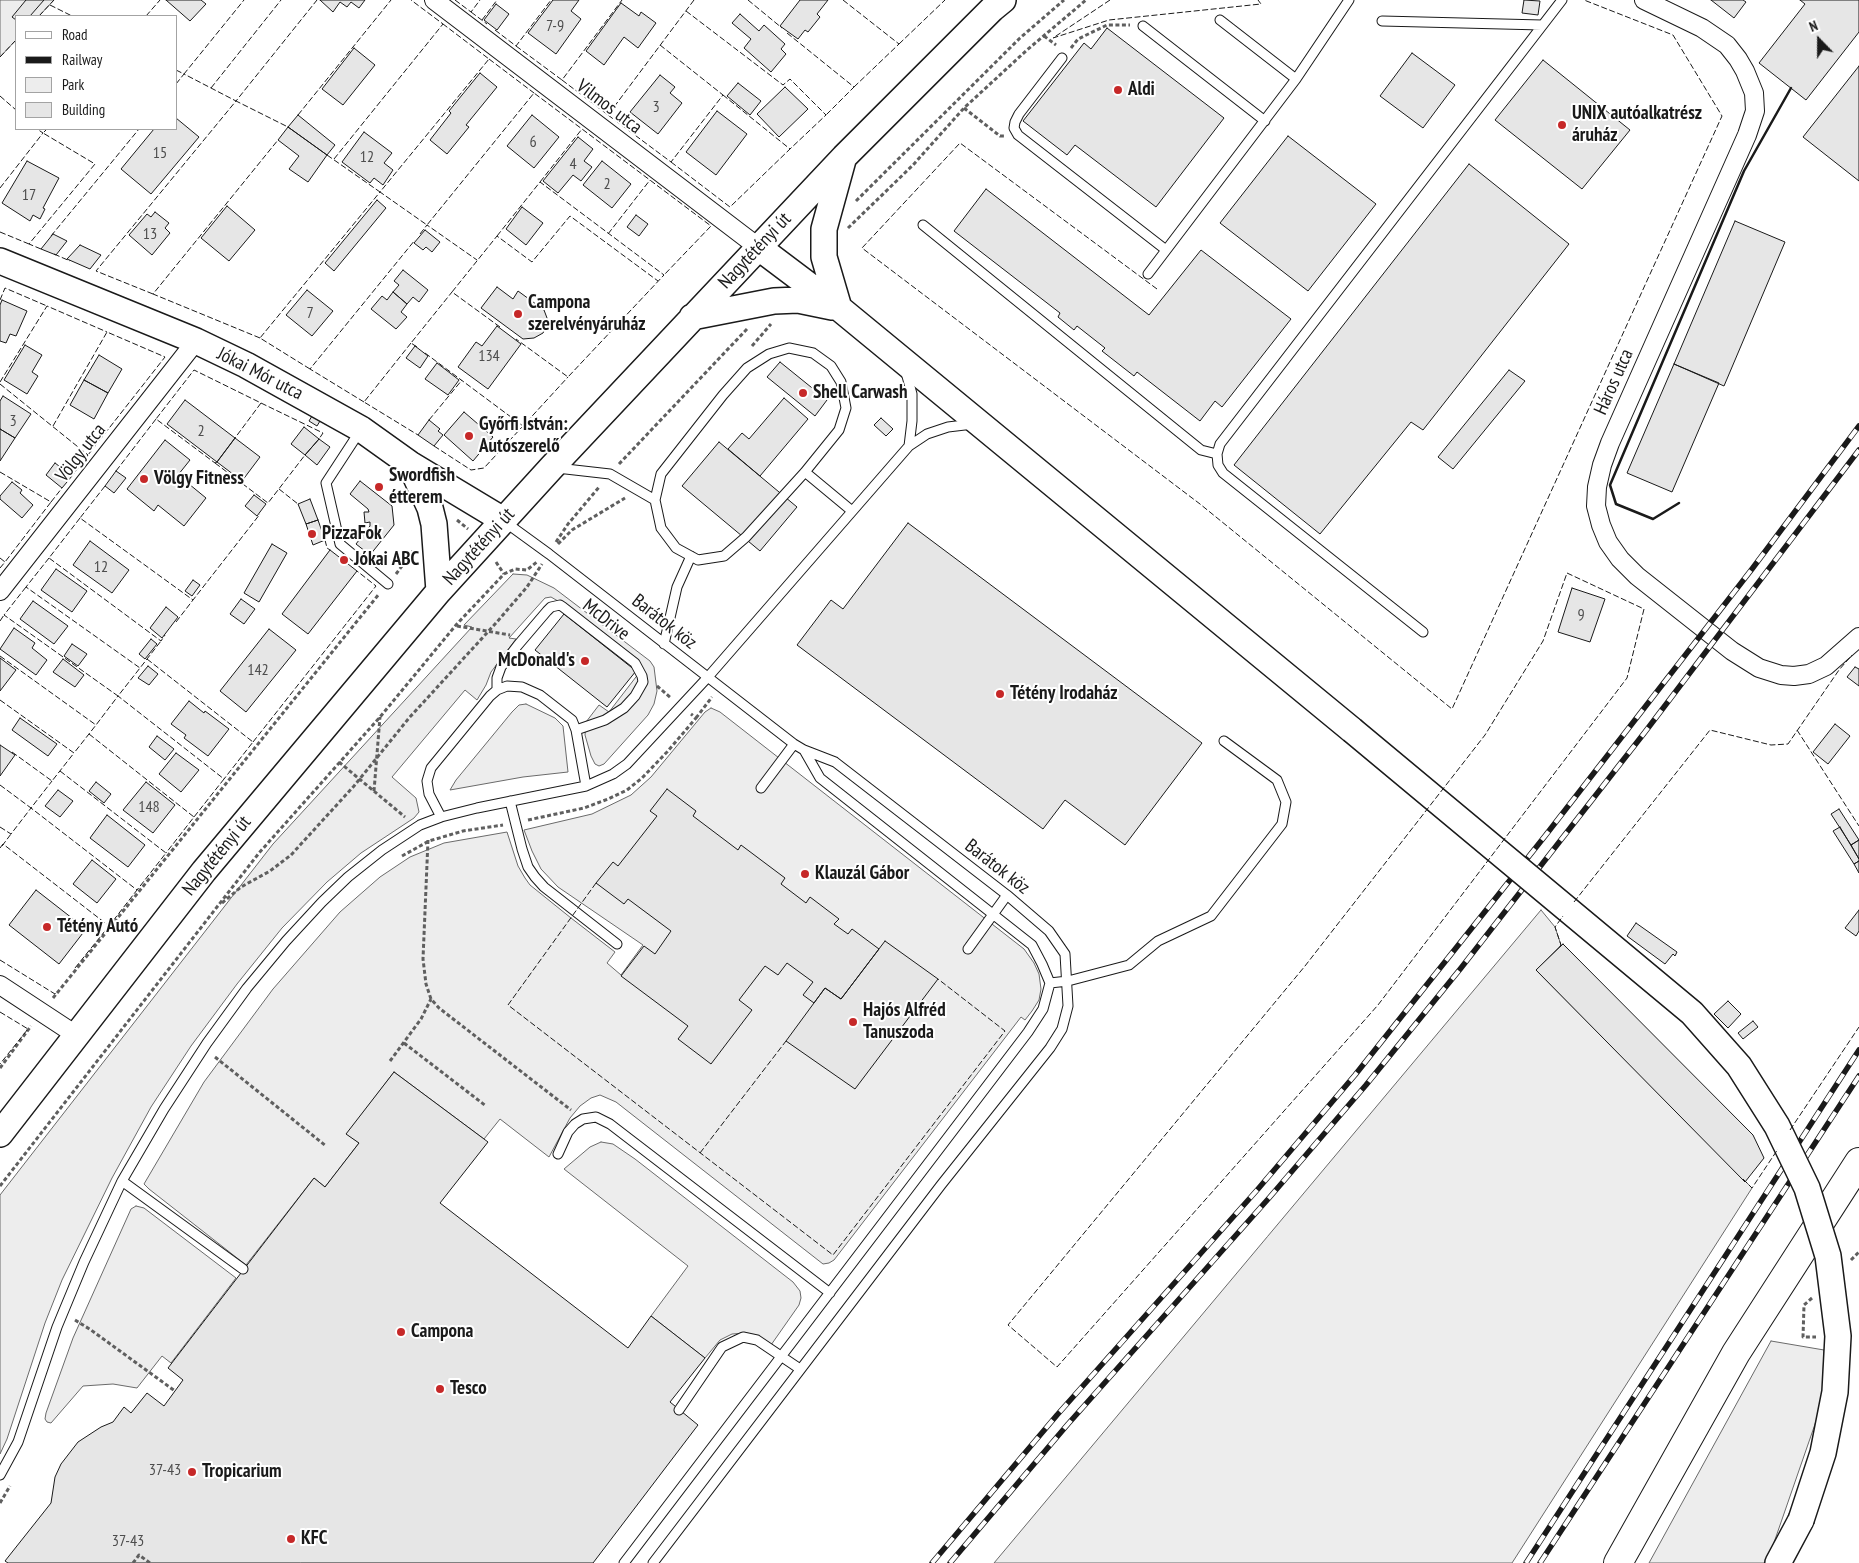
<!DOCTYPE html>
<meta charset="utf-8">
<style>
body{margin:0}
#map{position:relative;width:1859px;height:1563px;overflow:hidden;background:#fff;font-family:"PT Sans Narrow",sans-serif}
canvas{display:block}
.legend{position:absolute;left:15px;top:15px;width:162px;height:115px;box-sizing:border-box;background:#fff;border:1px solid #a3a3a3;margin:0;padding:6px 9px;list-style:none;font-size:15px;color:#1a1a1a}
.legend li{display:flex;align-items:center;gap:10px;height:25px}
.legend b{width:25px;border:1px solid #a3a3a3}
.north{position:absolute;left:1794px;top:15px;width:50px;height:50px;-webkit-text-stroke:4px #fff;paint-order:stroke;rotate:338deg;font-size:14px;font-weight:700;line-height:20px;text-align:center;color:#1a1a1a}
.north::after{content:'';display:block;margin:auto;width:18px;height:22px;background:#1a1a1a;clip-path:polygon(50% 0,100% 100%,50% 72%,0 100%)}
</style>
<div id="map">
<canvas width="1859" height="1563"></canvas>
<ul class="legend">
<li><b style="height:6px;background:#fff"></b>Road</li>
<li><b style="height:6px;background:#1a1a1a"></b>Railway</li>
<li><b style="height:14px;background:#ededed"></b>Park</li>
<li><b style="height:14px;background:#e6e6e6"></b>Building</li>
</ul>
<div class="north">N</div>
</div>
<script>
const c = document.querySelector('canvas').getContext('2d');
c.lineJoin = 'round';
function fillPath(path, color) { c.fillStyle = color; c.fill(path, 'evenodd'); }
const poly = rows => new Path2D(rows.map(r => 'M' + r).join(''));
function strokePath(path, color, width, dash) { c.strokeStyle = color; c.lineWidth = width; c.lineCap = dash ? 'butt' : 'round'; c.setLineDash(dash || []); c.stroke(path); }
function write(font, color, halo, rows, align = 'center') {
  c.font = font + ' "PT Sans Narrow",sans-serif'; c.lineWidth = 4; c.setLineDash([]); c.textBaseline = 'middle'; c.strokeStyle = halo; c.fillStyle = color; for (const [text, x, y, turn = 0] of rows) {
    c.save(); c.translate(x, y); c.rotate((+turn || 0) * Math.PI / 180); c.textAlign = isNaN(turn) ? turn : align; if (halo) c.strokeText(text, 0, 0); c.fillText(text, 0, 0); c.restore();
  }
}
const green = poly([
 [0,0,54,0,39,16,16,16,16,40,0,57,0,0],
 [513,574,527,575,554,588,650,661,654,667,657,691,654,704,648,715,604,764,599,766,595,764,591,756,585,735,586,722,599,705,609,712,639,673,641,667,563,604,551,597,545,598,509,638,516,639,491,672,486,685,477,700,465,690,392,777,416,798,419,812,414,818,361,853,327,882,282,928,237,984,191,1046,151,1107,112,1178,62,1280,45,1323,7,1439,0,1454,0,1195,273,844,472,627,464,625,513,574],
 [526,704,555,718,563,726,568,772,523,777,450,790,456,780,512,712,519,705,526,704],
 [711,708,720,712,1024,949,1034,963,1039,974,1041,989,1039,1000,1032,1011,1025,1020,1021,1017,834,1260,829,1263,823,1264,616,1102,600,1095,591,1098,580,1106,570,1118,549,1157,500,1119,484,1139,394,1072,347,1134,359,1143,325,1187,314,1178,246,1265,149,1189,144,1184,204,1082,273,989,340,912,380,877,410,857,444,843,507,832,518,866,525,878,530,885,571,918,615,952,607,963,621,975,643,945,558,887,541,869,532,851,524,830,592,814,631,795,651,777,705,712,711,708],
 [1541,910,1555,927,1561,945,1536,970,1752,1188,1512,1563,994,1563,1541,910],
 [601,1142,613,1144,635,1159,793,1282,800,1291,801,1298,799,1305,771,1345,763,1339,746,1333,732,1334,720,1340,705,1358,651,1316,688,1266,564,1169,590,1147,601,1142],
 [136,1206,144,1208,236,1278,171,1363,162,1356,137,1388,113,1384,83,1386,51,1423,47,1422,45,1419,46,1413,73,1338,131,1209,136,1206],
 [1771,1341,1824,1350,1822,1404,1770,1554,1764,1563,1649,1563,1771,1341]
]);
fillPath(green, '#ededed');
strokePath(green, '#6a6a6a', 1);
const building = poly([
 [26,0,44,0,30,16,16,16,16,20,12,17,26,0],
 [166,0,201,0,206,4,190,21,166,0],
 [320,0,365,0,359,8,351,2,347,7,340,2,333,12,320,0],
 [553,0,579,0,571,11,581,19,556,54,528,33,553,0],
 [800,0,828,0,817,14,820,17,808,32,805,30,798,39,780,26,800,0],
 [1524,0,1540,1,1538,15,1522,13,1524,0],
 [1711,0,1743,0,1746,2,1734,18,1711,0],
 [1800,0,1859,0,1859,32,1806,100,1759,63,1805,4,1800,0],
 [621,3,639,16,641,12,656,23,638,48,624,37,604,65,586,51,621,3],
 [496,4,509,14,497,30,484,20,496,4],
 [740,14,759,31,764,25,785,44,781,49,786,54,771,72,744,48,751,39,732,23,740,14],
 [1107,28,1224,118,1156,207,1075,145,1067,155,1023,121,1084,43,1091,49,1107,28],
 [354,48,375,65,343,105,322,89,354,48],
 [1412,53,1455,85,1423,128,1380,96,1412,53],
 [1543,60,1630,130,1582,189,1495,120,1543,60],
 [1859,66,1859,181,1803,137,1859,66],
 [480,73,497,87,466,125,469,127,447,154,430,140,451,113,449,111,480,73],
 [660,75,675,87,670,93,682,103,658,134,630,112,660,75],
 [738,83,761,101,750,115,727,96,738,83],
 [785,87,808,109,779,137,757,114,785,87],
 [717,111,747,134,716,175,686,152,717,111],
 [298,115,335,145,327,155,288,127,298,115],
 [532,115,559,137,534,168,507,146,532,115],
 [176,118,199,137,151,194,121,169,154,129,176,129,176,118],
 [288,127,327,155,308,182,289,169,299,156,278,140,288,127],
 [364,132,392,153,384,163,393,170,383,185,374,178,370,183,342,162,364,132],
 [1288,136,1376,204,1308,291,1220,223,1288,136],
 [578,137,593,149,584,161,592,167,581,181,573,175,558,193,543,181,578,137],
 [27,161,59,178,43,208,45,209,40,219,33,215,30,221,2,203,27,161],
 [602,161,631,184,612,208,583,185,602,161],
 [1469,164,1569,244,1423,430,1411,422,1320,534,1234,465,1469,164],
 [986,189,1149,315,1201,250,1291,319,1222,407,1215,401,1200,421,1137,372,1134,376,1102,351,1105,348,1077,326,1074,330,1058,317,1060,313,954,231,986,189],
 [377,200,386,208,334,271,325,263,377,200],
 [227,206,255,230,229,261,201,238,227,206],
 [522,207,543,223,526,245,506,229,522,207],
 [155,212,169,223,165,228,170,233,152,255,129,235,147,214,151,217,155,212],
 [636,215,648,224,639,236,627,227,636,215],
 [1735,221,1785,242,1724,386,1674,364,1735,221],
 [425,230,440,242,432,252,426,247,423,250,414,243,425,230],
 [53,234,67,241,56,255,41,249,53,234],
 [80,245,101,255,90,269,67,259,80,245],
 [403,270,428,290,419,302,413,297,407,304,393,292,399,285,394,281,403,270],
 [497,287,513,299,518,291,544,310,547,318,547,326,543,333,534,338,523,339,481,308,497,287],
 [307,290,333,311,312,336,286,315,307,290],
 [393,292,407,304,401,312,407,317,396,329,371,309,382,296,387,300,393,292],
 [2,300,27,311,16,336,10,334,6,343,0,341,0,305,2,300],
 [497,326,521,344,488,389,458,367,476,342,482,346,497,326],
 [25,345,42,355,32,372,38,376,27,394,4,380,25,345],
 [415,346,428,356,420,368,406,358,415,346],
 [99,355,122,369,108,393,84,380,99,355],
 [780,362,827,400,815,416,767,377,780,362],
 [437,363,459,380,448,395,425,379,437,363],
 [1674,364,1719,383,1672,492,1627,473,1674,364],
 [1509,370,1525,381,1453,469,1438,457,1509,370],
 [84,380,108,393,94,419,70,405,84,380],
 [3,396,31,414,15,438,0,429,0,401,3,396],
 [784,398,808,419,760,476,728,449,742,433,749,439,784,398],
 [185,400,235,438,217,462,167,424,185,400],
 [464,412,493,437,473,461,444,435,464,412],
 [312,416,320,421,317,426,309,421,312,416],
 [881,418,893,429,886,436,874,425,881,418],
 [429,420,440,429,438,431,443,435,434,446,418,435,429,420],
 [304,427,319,439,305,455,291,444,304,427],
 [0,429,15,438,0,461,0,429],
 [235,438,260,457,242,481,217,462,235,438],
 [319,439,330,447,317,465,305,455,319,439],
 [165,440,190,460,178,475,206,498,184,526,158,505,154,511,127,489,165,440],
 [719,442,797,507,760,551,682,486,719,442],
 [55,463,72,476,62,488,46,475,55,463],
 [116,471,126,478,114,493,105,486,116,471],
 [360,481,392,506,394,525,370,555,356,544,370,526,370,522,365,523,364,512,369,512,368,509,350,494,360,481],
 [12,482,22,490,20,493,33,505,22,518,0,499,0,496,12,482],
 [254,495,266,504,257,516,245,506,254,495],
 [310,499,318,520,306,524,298,504,310,499],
 [318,520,325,540,313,545,306,524,318,520],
 [908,523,1202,743,1125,845,1065,800,1043,829,797,645,831,600,843,609,908,523],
 [90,541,129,570,112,593,73,565,90,541],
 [272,544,287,553,259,602,244,593,272,544],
 [330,550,357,571,308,634,282,614,330,550],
 [56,569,87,591,72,612,41,590,56,569],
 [193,580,200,585,192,596,185,591,193,580],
 [1572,588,1605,599,1590,642,1558,632,1572,588],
 [241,599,255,609,244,624,230,614,241,599],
 [33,601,68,626,54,644,20,619,33,601],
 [166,607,178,617,162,638,150,628,166,607],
 [564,614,636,671,607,707,535,650,564,614],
 [14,628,35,643,32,648,47,660,36,675,0,649,14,628],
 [269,629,296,650,246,712,220,691,269,629],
 [151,639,157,644,145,659,139,654,151,639],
 [72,644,87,654,78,666,64,656,72,644],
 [0,658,16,670,0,691,0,658],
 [63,659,84,675,75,687,53,672,63,659],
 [148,666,158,674,149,685,138,678,148,666],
 [1855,667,1859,669,1859,686,1847,677,1855,667],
 [189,701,204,713,205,711,229,729,208,756,184,738,186,735,171,724,189,701],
 [20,718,57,744,48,756,12,730,20,718],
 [1835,724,1850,736,1828,764,1813,752,1835,724],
 [157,736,174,749,165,760,149,747,157,736],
 [0,745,15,755,0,776,0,745],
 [176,753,199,770,181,792,159,774,176,753],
 [96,782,111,794,104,803,89,791,96,782],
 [146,782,175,805,153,833,123,810,146,782],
 [667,789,696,811,693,816,738,850,741,845,785,878,781,884,806,903,810,897,839,919,834,924,848,934,852,929,879,949,841,999,825,988,814,1003,803,995,813,982,787,963,778,975,765,966,739,1000,752,1010,711,1064,678,1039,688,1026,621,976,644,946,655,954,671,931,628,899,624,904,596,883,613,862,618,866,657,816,650,811,667,789],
 [58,790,73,801,60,817,45,806,58,790],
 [1839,809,1859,840,1851,845,1831,814,1839,809],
 [107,815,145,845,128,867,90,838,107,815],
 [1840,827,1859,859,1859,861,1854,864,1833,831,1840,827],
 [1859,840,1859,859,1851,845,1859,840],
 [92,860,116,879,97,903,73,884,92,860],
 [1859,861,1859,873,1854,864,1859,861],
 [36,890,86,929,59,964,9,925,36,890],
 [1859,910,1859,931,1856,936,1845,928,1859,910],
 [1636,923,1677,952,1675,956,1673,954,1665,964,1627,936,1636,923],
 [885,941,938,979,855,1089,786,1041,825,988,841,999,885,941],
 [1563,944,1753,1135,1764,1158,1745,1182,1536,970,1563,944],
 [1728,1001,1741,1014,1728,1028,1714,1014,1728,1001],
 [1753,1021,1758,1027,1743,1039,1738,1033,1753,1021],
 [394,1072,488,1142,440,1203,628,1348,651,1316,705,1358,670,1402,698,1425,593,1563,8,1563,5,1561,51,1503,55,1477,61,1464,78,1442,101,1427,113,1422,124,1407,131,1413,147,1393,164,1406,183,1380,168,1368,314,1178,325,1187,359,1143,346,1134,394,1072]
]);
fillPath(building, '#e6e6e6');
strokePath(building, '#1a1a1a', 1);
const lane = poly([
 [1220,20,1296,79],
 [1382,21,1542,25],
 [1143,26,1265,121],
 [1062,58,1019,114,1015,122,1014,128,1018,135,1166,250],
 [923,225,1201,450,1217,454],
 [1148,274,1296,79,1349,0],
 [789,348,813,353,831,366,841,382,846,408,839,430,805,472,746,537,724,556,698,560,676,548,661,528,655,500,661,474,723,395,747,368,769,354,789,348],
 [905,369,912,394,912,421,909,446],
 [360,431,326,483,340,544,388,584],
 [557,468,610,474,655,500],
 [805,472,852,511],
 [505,522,549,554,794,744,804,750,835,762,1007,895,1049,931,1065,954,1068,1006,1062,1029,1050,1048,941,1185,653,1563],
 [1423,632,1223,473,1218,465,1217,454,1220,444,1562,0],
 [664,644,677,587,691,556],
 [497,690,497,678,501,667,518,645,547,611,551,607,560,605,563,607,635,663,642,676,643,682,635,696,624,708,605,720,576,730],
 [804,750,820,778,1032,945,1042,964,1050,983],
 [761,788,794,744],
 [510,801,522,849,528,867,535,877,544,887,617,944],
 [441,817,429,794,427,781,431,768,490,696,497,690,507,686,522,687,540,695,572,720,576,730,586,786],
 [968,949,1007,895],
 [1050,983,1068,981,1129,965,1158,941,1211,916,1282,824,1286,802,1277,780,1224,741],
 [558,1154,568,1132,575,1124,583,1119,596,1117,610,1124,830,1293],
 [122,1181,243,1269],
 [679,1410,722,1347,743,1337,757,1340,800,1369],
 [0,1475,18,1442,57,1327,84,1262,122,1181,164,1109,207,1043,247,988,286,941,322,902,348,877,382,850,420,825,441,817,477,808,586,786,613,774,627,764,708,677,909,446,927,434,948,427,973,424],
 [624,1563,1028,1032,1043,1009,1050,983]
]);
const street = poly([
 [434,0,758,247],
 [1644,0,1702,28,1727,45,1738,59,1745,71,1754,93,1755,111,1747,135,1610,443,1602,465,1597,487,1596,506,1601,525,1608,542,1620,559,1637,576,1732,651,1759,668,1781,675,1794,676,1809,674,1826,666,1859,637],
 [0,591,196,341],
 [0,985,76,1035]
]);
const secondary = poly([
 [758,247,839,308,1352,730],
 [0,261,196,341,246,365,361,429,410,464,503,520],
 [839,308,824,257,824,229,843,160],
 [692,317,774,301,798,300,832,307],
 [410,464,430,508,434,524,439,591],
 [0,1134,204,871,439,591,552,467,844,157,992,9,1003,0],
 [1778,1563,1801,1520]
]);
const primary = poly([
 [1618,1563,1736,1353,1859,1162]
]);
strokePath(lane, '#1a1a1a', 11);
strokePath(street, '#1a1a1a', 20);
strokePath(secondary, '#1a1a1a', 28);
strokePath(primary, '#1a1a1a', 30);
strokePath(poly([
 [1044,36,1056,45],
 [1071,48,1078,39,1107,25,1130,25],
 [964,108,1000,136,1004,136],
 [856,201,1020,38,1064,0],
 [848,228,913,165,964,108,1027,50,1086,0],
 [752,346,771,324],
 [619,464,747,329],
 [457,520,468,529],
 [556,542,568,524,600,486],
 [558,544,572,530,625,498],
 [496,562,504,574],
 [396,574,413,551],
 [457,626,510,635],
 [657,686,671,698],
 [696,718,712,697],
 [339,762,405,817],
 [374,791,380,717],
 [528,820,584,808,608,799,627,790,642,778,667,752,696,718,691,714],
 [428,840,423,959,426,984,431,999,439,1008,571,1110],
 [402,856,429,841,463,831,503,825],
 [222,903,241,887,270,871,291,855,354,786,409,718,496,623,527,587,542,564],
 [53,998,379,594],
 [404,1043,486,1106],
 [215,1057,326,1146],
 [390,1061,421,1019,431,999],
 [0,1068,31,1026],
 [0,1186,259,853,380,717,456,625,504,574,515,569,527,570,538,561],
 [1851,1260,1859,1252],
 [1812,1298,1804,1305,1803,1337,1816,1337],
 [75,1320,91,1330,175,1391],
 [0,1503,10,1486],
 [133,1563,139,1555,150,1563]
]), '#5f5f5f', 3, [4, 2.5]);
strokePath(lane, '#fff', 9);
strokePath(street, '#fff', 18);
strokePath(secondary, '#fff', 25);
strokePath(primary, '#fff', 28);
const rail = poly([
 [932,1563,1057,1415,1258,1189,1355,1075,1545,836,1752,569,1859,426],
 [950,1563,1068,1424,1269,1198,1366,1085,1461,968,1645,732,1859,450],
 [1526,1563,1859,1050],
 [1540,1563,1859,1076]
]);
strokePath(rail, '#1a1a1a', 5.5);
strokePath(rail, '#fff', 4, [11]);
const secondaryBridge = poly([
 [1352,730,1692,1013,1739,1066,1777,1126,1807,1188,1828,1256,1838,1336,1835,1392,1823,1453,1801,1520]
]);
strokePath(secondaryBridge, '#1a1a1a', 28, []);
strokePath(secondaryBridge, '#fff', 25);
strokePath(poly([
 [455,0,471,12,480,0],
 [748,0,782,28],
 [843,0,899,44,854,87],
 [1110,0,1053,38,1109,20,1261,4,1258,0],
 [50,5,72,16],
 [686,11,783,85,790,79,826,115,790,149],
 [471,12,487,24],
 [39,16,54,0],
 [146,16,160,0],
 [482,20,497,0],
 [495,30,516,46,551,0],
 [787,33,854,87,826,115],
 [899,44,945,0],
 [516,46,562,80,622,0],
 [0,57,16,40],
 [489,59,534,93],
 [176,70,184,74,244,0],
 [562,80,608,115,694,0],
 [176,84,184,74,236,101,317,0],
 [211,88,281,0],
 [0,96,16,110],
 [298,115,391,0],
 [608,115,671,162,723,95,660,45],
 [327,155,380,192,489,59,443,24],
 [334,159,443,24,411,0],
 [671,162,730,207,790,149,723,95],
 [540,182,582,129,711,226,664,275],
 [0,188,43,133,37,129],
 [0,232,29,244],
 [420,234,427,225,477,260],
 [608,234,650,180],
 [51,236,139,129],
 [497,236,540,182,664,275,568,377,516,339],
 [41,249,29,244,95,164,43,133,47,129],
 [54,254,70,261],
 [1157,289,960,143,862,248,1200,504,1452,709,1722,116,1673,35,1584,0],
 [153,294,96,271,236,101,288,127],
 [0,300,5,288,47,306],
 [500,327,452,292,497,236,532,262,570,216,658,281],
 [260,338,153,294,278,140],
 [411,343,364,402,418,435],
 [417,347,411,343,452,292],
 [425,353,523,426,568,377],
 [310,369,260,338,380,192,427,225,534,93,582,129],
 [0,382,47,306,107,332],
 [0,384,88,455,72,476],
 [364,402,310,369,415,240],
 [261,403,323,433,319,439],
 [429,420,462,380],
 [53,426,107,332,165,357,88,455],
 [434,446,471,470,484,468,523,426],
 [217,462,215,463,156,419,194,370,261,403,235,438],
 [215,463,268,503,305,455],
 [116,471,156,419],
 [0,472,51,502,5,562],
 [105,486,80,518,193,600,260,514],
 [279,489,298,504],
 [51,502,62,488],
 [80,518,49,558,161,641,165,635],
 [325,540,327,548,330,550],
 [0,558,5,562,0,568],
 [49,558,26,587,140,668,161,641],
 [1567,573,1644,609,1627,678,1378,1005,1057,1367,1008,1325,1305,966,1485,735,1543,641,1567,573],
 [26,587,4,615,118,696,140,668],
 [0,621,4,615],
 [176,622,193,600],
 [0,656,96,725,118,696,224,779,194,817],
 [147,659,253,742,224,779],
 [0,700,74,753,96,725],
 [1797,730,1859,826],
 [89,734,194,817,166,853],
 [253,742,376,586,357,571],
 [12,752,52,781,74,753],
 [60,771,166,853,137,890],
 [0,785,31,808,52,781],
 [0,827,11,834,31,808,137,890,109,926],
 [2,846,11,834],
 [0,848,3,844,109,926,75,968],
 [596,883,508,1005,833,1255,1005,1031,938,979],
 [1574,902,1710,730,1771,745,1788,744,1839,670,1852,655],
 [1560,947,1561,945,1555,927,1563,916],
 [0,960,55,994,57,992],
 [0,1012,28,1029,0,1064],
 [1790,1130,1859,1027],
 [700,1153,786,1041],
 [1743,1179,1752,1188,1778,1149]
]), '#1a1a1a', 1, [6, 2.5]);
strokePath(poly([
 [1679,503,1653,519,1616,504,1610,485,1744,171,1791,88]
]), '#1a1a1a', 2.5);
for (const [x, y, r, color] of [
 [1118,90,5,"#c62828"],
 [1562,125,5,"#c62828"],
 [518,314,5,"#c62828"],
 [803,393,5,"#c62828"],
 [469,436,5,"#c62828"],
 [144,479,5,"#c62828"],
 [379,487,5,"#c62828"],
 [312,534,5,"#c62828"],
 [344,560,5,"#c62828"],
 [585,661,5,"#c62828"],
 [1000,694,5,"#c62828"],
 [805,874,5,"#c62828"],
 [47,927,5,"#c62828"],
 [853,1022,5,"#c62828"],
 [401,1332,5,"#c62828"],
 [440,1389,5,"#c62828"],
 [192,1472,5,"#c62828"],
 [291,1539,5,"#c62828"]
]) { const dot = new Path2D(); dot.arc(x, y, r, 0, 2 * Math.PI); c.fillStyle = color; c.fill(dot); strokePath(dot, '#fff', 2); }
write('16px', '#4d4d4d', null, [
 ["7-9",555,26],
 ["3",656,107],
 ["6",533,142],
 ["15",160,153],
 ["12",367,157],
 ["4",573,164],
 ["2",607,184],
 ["17",29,195],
 ["13",150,234],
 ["7",310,313],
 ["134",489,356],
 ["3",13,421],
 ["2",201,431],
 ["12",101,567],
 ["9",1581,615],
 ["142",258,670],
 ["148",149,807],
 ["37-43",165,1470],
 ["37-43",128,1541]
]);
write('bold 19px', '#1a1a1a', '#fff', [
 ["Aldi",1128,90],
 ["UNIX autóalkatrész",1572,114],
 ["áruház",1572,136],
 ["Campona",528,303],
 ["szerelvényáruház",528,325],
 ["Shell Carwash",813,393],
 ["Győrfi István:",479,425],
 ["Autószerelő",479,447],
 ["Swordfish",389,476],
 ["étterem",389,498],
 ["Völgy Fitness",154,479],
 ["PizzaFok",322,534],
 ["Jókai ABC",354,560],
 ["McDonald's",575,661,"right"],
 ["Tétény Irodaház",1010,694],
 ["Klauzál Gábor",815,874],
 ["Tétény Autó",57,927],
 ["Hajós Alfréd",863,1011],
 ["Tanuszoda",863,1033],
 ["Campona",411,1332],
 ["Tesco",450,1389],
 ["Tropicarium",202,1472],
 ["KFC",301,1539]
], 'left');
write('19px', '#1a1a1a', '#fff', [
 ["Vilmos utca",609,107,37],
 ["Nagytétényi út",755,251,-47],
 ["Jókai Mór utca",260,374,27],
 ["Háros utca",1614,382,-66],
 ["Völgy utca",81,453,-52],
 ["Nagytétényi út",479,547,-48],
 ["McDrive",606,620,38],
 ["Barátok köz",664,622,38],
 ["Nagytétényi út",217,856,-51],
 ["Barátok köz",997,867,38]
]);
</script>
